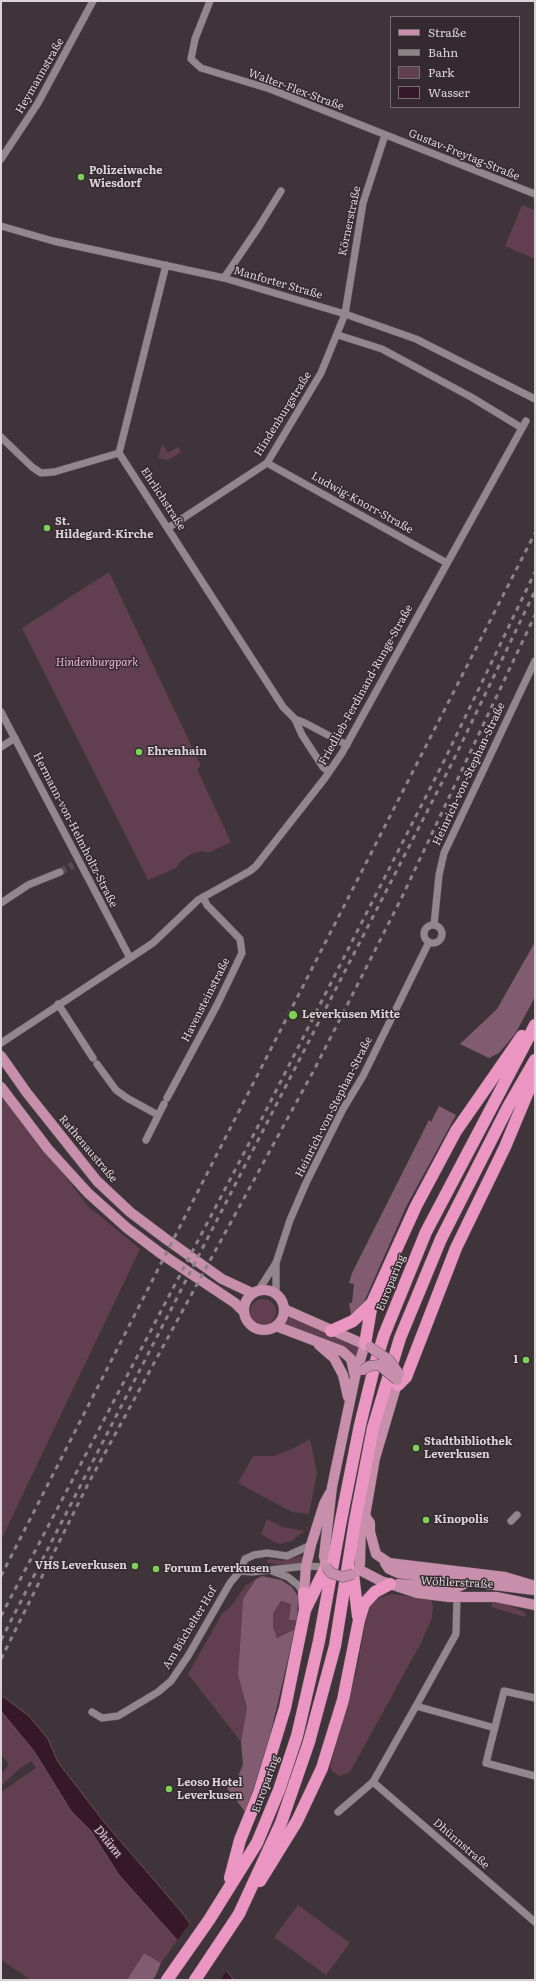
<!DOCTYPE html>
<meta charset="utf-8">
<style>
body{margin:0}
#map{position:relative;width:536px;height:1981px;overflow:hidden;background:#3f3439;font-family:Literata,serif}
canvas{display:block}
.frame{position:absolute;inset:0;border:2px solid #dbd3d7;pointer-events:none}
.legend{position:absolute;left:390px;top:16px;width:130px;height:92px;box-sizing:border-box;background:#352a2f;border:1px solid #776e72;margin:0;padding:5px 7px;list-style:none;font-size:12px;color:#dbd3d7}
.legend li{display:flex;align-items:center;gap:8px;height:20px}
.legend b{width:20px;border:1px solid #776e72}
</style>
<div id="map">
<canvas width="536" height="1981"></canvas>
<div class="frame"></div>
<ul class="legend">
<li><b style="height:5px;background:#c88fad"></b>Straße</li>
<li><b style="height:5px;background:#8c8387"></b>Bahn</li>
<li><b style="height:11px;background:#613f51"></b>Park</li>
<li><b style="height:11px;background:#371829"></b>Wasser</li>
</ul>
</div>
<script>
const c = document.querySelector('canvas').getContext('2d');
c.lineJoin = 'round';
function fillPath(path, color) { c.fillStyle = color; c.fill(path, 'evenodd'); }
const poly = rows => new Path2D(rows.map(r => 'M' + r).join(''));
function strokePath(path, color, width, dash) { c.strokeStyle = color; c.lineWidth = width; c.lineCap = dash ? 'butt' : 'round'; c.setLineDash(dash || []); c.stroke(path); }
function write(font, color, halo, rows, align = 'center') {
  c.font = font + ' Literata,serif'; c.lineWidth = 3; c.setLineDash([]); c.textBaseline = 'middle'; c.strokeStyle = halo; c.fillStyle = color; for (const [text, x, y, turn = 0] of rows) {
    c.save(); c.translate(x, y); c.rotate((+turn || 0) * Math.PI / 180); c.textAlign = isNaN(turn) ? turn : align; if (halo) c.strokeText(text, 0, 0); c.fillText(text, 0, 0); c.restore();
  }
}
fillPath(poly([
 [522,205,535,210,535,259,505,246],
 [162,444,168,453,178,447,181,452,168,460,158,458],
 [109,572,201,766,197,769,231,842,208,853,202,851,191,854,182,860,176,868,148,880,22,628],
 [1,1094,88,1206,140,1249,1,1540],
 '250 1312a13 13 0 1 1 26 0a13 13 0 1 1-26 0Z',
 [289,1317,360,1346,356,1358,352,1354,285,1325],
 [310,1439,317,1473,309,1514,292,1512,238,1483,253,1456,273,1456,292,1449],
 [267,1519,283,1527,304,1531,292,1541,280,1544,274,1542,261,1534],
 [301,1556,303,1557,302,1563,284,1566,266,1562,269,1559,282,1561],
 [256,1579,243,1599,238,1675,247,1708,241,1742,188,1674,222,1614,231,1606,245,1586],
 [391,1594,431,1599,433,1606,432,1618,421,1643,350,1772,340,1776,332,1771,330,1767,356,1673,366,1620,370,1607,379,1598],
 [281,1601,291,1604,289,1620,297,1620,295,1629,277,1638,273,1627,273,1613],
 [493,1601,504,1603,526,1613,525,1617,491,1607],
 [1,1711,34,1751,71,1811,91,1831,119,1875,178,1939,161,1963,144,1953,127,1980,31,1980,1,1960,1,1792,36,1768,31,1761,18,1770,1,1786,1,1775,9,1764,1,1755],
 [298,1905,350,1943,326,1975,274,1937]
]), '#613f51');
fillPath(poly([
 [535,942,535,997,515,1034,499,1053,489,1058,460,1044,497,1009],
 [439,1106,456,1115,406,1207,364,1302,360,1308,351,1315,349,1303,352,1303,354,1284,349,1283,352,1273,429,1120,431,1122],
 [262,1576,281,1580,292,1587,298,1596,297,1620,289,1620,291,1604,281,1601,273,1613,273,1627,277,1638,295,1629,270,1736,246,1813,227,1788,237,1779,243,1764,241,1742,247,1708,238,1675,243,1599,256,1579],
 [144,1953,161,1963,155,1977,152,1980,127,1980]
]), '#815b6f');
const water = poly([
 [1,1695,29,1716,48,1739,58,1762,104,1822,179,1909,234,1980,213,1980,119,1875,91,1831,71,1811,34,1751,1,1711,1,1695]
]);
fillPath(water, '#371829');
strokePath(water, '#68505d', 1);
fillPath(poly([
 [191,1921,228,1969,220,1980,210,1980,177,1941]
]), '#3f3439');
strokePath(poly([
 [60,872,73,865]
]), '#564c51', 7, [7, 3.5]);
const minor = poly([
 [210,1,195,39,191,59,201,68,270,89,535,194],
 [1,159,38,103,93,1],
 [1,226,53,241,224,278,345,314,416,339,535,399],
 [166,265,119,453,283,707,295,719,302,735,323,767,329,772],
 [224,278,258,228,281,191],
 [338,335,382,349,471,397,522,428],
 [1,437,32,467,41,473,54,472,119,453],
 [267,463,447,563],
 [168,528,267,463,321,373,345,314,363,203,385,135],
 [1,712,130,958],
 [295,719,305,723,347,745],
 [1,747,15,738],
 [1,903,28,885,60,872],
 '424 934a9 9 0 1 1 18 0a9 9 0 1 1-18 0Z',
 [434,925,439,875,444,853,535,661],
 [58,1004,93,1058],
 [1,1043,153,943,198,900,250,871,256,866,325,778,342,753,526,421],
 [97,1064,116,1090,127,1098,158,1115],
 [167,1098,217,1005,242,953,240,939,207,905,203,897],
 [146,1140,164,1104],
 [276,1263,276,1294],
 [258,1291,276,1263,290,1220,306,1183,343,1109,363,1076,429,942],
 [511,1521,517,1515],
 [240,1571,252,1572,306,1566,326,1567],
 [272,1571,288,1577,298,1585,304,1593],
 [535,1698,504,1691,486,1763,535,1776],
 [416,1706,495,1728],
 [92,1712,102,1718,118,1716,158,1692,171,1681,188,1656,230,1583,240,1571,245,1559,254,1555,267,1553,287,1556,311,1545],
 [373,1782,535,1922],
 [338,1812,373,1782,416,1706,456,1634,457,1597]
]);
const major = poly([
 [1,1056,27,1093,97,1181,130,1212,166,1239,222,1279,252,1293],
 [1,1087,48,1149,88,1193,127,1228,160,1253,235,1303,243,1311],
 '244 1310a20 20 0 1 1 40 0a20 20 0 1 1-40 0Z',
 [284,1309,370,1347],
 [276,1326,342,1351,351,1359,355,1377],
 [319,1345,334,1358,343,1375,348,1397],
 [365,1516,370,1523,370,1532,376,1554,389,1563,505,1577,535,1586],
 [385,1563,389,1569,398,1573,534,1590],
 [326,1567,324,1556,332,1487,355,1377,365,1344],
 [358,1569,381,1581,417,1593,449,1597,496,1597,535,1605],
 [353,1574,358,1569,360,1564,361,1521,365,1516,375,1458,399,1377],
 [398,1584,451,1588,458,1587,468,1582],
 [304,1593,306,1566,311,1545,324,1504,330,1493]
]);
const highway = poly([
 [331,1331,353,1321,372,1303],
 [365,1344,372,1303,416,1206,456,1131,522,1036],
 [398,1385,406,1377,456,1248,505,1147,535,1075],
 [353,1574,358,1616],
 [305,1610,326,1567],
 [230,1878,240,1840,259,1793,285,1708,305,1610,304,1593],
 [260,1881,297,1821,322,1768,343,1700,359,1620,364,1604,375,1592,390,1584],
 [167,1980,209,1920,257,1843,279,1790,297,1736,319,1641,341,1520,360,1425,375,1364,384,1335,426,1232,535,1025],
 [195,1980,239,1914,281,1823,309,1742,335,1646,355,1521,373,1428,400,1338,441,1239,508,1107,535,1060]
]);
strokePath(minor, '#5c5258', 8);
strokePath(major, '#5c5258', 11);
strokePath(highway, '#5c5258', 13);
strokePath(minor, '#93868c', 7);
strokePath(major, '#c88fad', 10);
strokePath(highway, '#eb95c3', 12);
strokePath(poly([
 [1,1576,535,533],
 [1,1616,255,1132,445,759,535,572],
 [1,1640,452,763,535,591],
 [1,1659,88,1484,314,1070,365,970,402,897,535,615]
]), '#8c8387', 3, [5, 5]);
const majorBridge = poly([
 [370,1347,389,1360,399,1374],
 [363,1370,369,1366,379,1365,397,1380],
 [326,1567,331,1573,343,1577,353,1574]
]);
strokePath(majorBridge, '#5c5258', 11, []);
strokePath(majorBridge, '#c88fad', 10);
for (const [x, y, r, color] of [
 [81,177,4,"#7dd154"],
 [47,528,4,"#7dd154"],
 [139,752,4,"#7dd154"],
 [293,1015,5,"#7dd154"],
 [526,1360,4,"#7dd154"],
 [416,1448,4,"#7dd154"],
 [426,1520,4,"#7dd154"],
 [135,1566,4,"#7dd154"],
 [156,1569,4,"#7dd154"],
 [169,1789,4,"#7dd154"]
]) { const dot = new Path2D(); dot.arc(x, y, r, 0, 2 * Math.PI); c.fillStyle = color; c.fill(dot); strokePath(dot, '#352a2f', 1.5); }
write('11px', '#dbd3d7', '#352a2f', [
 ["Heymannstraße",40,76,-60],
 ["Walter-Flex-Straße",296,90,20],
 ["Gustav-Freytag-Straße",464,155,22],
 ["Körnerstraße",350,221,-78],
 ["Manforter Straße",278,283,16],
 ["Hindenburgstraße",283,414,-58],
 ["Ehrlichstraße",163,499,57],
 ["Ludwig-Knorr-Straße",362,503,29],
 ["Friedlieb-Ferdinand-Runge-Straße",366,685,-61],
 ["Heinrich-von-Stephan-Straße",469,774,-65],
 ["Hermann-von-Helmholtz-Straße",75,830,63],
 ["Havensteinstraße",206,1000,-63],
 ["Heinrich-von-Stephan-Straße",334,1107,-63],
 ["Rathenaustraße",88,1149,50],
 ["Europaring",391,1283,-68],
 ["Wöhlerstraße",457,1583,3],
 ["Am Büchelter Hof",190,1628,-59],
 ["Europaring",266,1784,-70],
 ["Dhünnstraße",461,1844,41]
]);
write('bold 11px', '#dbd3d7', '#352a2f', [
 ["Polizeiwache",89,171],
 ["Wiesdorf",89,184],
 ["St.",55,522],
 ["Hildegard-Kirche",55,535],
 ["Ehrenhain",147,752],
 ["Leverkusen Mitte",302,1015],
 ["1",518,1360,"right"],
 ["Stadtbibliothek",424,1442],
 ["Leverkusen",424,1455],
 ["Kinopolis",434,1520],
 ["VHS Leverkusen",127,1566,"right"],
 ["Forum Leverkusen",164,1569],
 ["Leoso Hotel",177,1783],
 ["Leverkusen",177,1796]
], 'left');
write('italic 11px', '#f2b2d3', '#352a2f', [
 ["Hindenburgpark",97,663]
]);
write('italic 12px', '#fac5e0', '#352a2f', [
 ["Dhünn",108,1842,51]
]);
</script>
